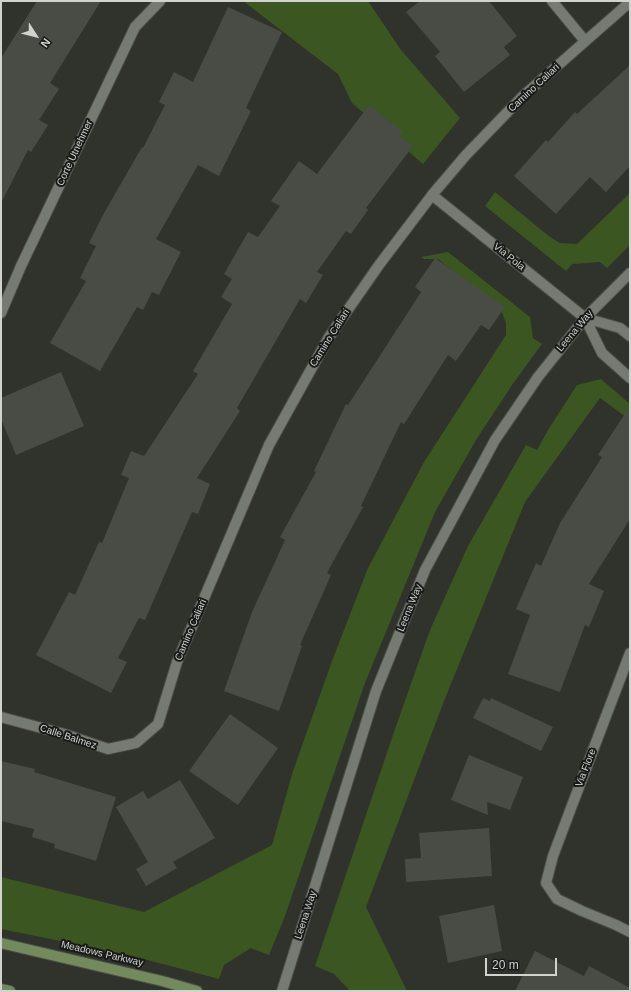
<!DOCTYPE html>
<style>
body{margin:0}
#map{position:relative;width:631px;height:992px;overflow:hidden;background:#2f332c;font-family:Helvetica,sans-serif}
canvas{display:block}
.frame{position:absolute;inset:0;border:2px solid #d0d3ce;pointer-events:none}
.north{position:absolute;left:16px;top:16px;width:40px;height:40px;-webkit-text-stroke:3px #181a17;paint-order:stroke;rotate:126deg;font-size:11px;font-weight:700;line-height:16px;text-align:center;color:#d0d3ce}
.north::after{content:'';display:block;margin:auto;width:14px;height:18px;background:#d0d3ce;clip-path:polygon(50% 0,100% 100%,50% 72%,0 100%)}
.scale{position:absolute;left:485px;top:958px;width:72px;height:18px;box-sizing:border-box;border:2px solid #d0d3ce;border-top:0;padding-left:5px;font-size:12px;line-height:14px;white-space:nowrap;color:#d0d3ce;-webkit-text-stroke:3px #181a17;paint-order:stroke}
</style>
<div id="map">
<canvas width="631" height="992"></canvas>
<div class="frame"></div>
<div class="north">N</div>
<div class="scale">20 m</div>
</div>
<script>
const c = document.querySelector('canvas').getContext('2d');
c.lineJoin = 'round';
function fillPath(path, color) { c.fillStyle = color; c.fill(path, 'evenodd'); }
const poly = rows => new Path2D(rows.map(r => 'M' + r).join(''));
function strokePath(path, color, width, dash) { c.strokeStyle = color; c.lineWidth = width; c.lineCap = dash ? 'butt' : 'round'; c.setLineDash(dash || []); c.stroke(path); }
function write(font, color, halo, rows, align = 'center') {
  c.font = font + ' Helvetica,sans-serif'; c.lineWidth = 4; c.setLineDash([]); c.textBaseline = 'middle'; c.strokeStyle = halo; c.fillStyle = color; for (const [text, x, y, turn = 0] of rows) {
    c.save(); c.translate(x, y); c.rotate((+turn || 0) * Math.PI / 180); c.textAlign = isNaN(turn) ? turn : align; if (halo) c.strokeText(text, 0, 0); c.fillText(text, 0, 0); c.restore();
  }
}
fillPath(poly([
 [243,1,368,1,401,50,460,118,423,164,352,103,338,74],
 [495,192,550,237,560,243,577,244,630,193,630,245,607,268,600,262,572,264,566,271,485,206],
 [448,252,530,317,533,338,542,344,512,385,476,440,435,512,365,683,285,916,269,955,251,948,224,965,219,979,129,955,1,929,1,877,144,912,272,845,293,771,332,661,368,568,424,462,506,335,506,323,501,310,438,259,424,259,421,257],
 [601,379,630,404,630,420,600,398,525,502,444,701,366,907,407,991,350,991,334,974,315,966,395,729,430,630,468,546,526,445,537,450,548,430,577,385]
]), '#3b5621');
fillPath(poly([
 [37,1,101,1,50,83,59,89,39,120,48,125,31,152,28,150,1,203,1,58],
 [420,1,489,1,517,36,504,47,510,55,464,92,435,56,440,52,406,12],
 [228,7,282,32,246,108,251,111,219,176,198,165,156,239,181,252,159,295,152,292,143,310,137,307,100,371,50,343,86,281,80,278,96,246,89,243,104,213,142,147,143,148,165,105,159,102,174,72,193,82],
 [630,65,630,166,606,192,590,177,556,214,514,176,546,140,548,142,575,112,577,114],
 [369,105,403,132,399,136,413,146,366,208,368,210,351,234,346,231,317,272,323,275,306,303,300,299,237,408,240,411,197,478,210,484,198,514,192,512,145,620,139,618,118,658,127,662,111,693,36,655,69,592,75,595,99,542,102,543,129,478,121,475,131,451,144,456,198,374,193,371,232,304,221,297,232,279,224,274,248,232,258,237,280,206,271,201,299,161,317,174],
 [435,258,505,307,489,330,481,325,456,361,448,355,404,424,401,422,361,506,363,507,327,573,331,575,300,645,302,646,279,711,224,691,252,612,285,540,280,537,316,472,314,471,346,404,348,405,421,292,415,287],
 [61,372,84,426,16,455,1,419,1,398],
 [630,406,630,519,589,584,604,591,589,627,585,625,560,692,508,674,530,615,516,609,536,563,541,566,560,523,602,457,598,455],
 [483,698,490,701,491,698,553,727,541,751,473,718],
 [230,714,278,748,238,805,189,771],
 [469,755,523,777,510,810,487,802,488,815,451,800],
 [1,761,35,769,34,772,116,797,96,861,54,848,55,844,32,837,34,829,1,821],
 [180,780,215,838,173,862,177,868,146,886,136,869,148,862,116,807,143,791,148,799],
 [489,828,492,876,406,882,405,859,421,858,419,833],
 [494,905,502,951,448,963,439,916],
 [535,951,584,976,589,966,630,988,630,991,515,991]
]), '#484c45');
const minor = poly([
 [552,1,585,41],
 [432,195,585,318,620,328,630,336],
 [1,313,21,266,135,27,160,1],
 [585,318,602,353,630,378],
 [630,653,568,816,553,856,546,883,557,899,582,911,616,925,630,932],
 [1,717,64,734,108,749,136,743,158,724,177,662,269,445,329,337,379,265,432,195,466,155,523,96,630,2],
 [282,991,376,691,425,570,495,440,538,377,585,318,630,273]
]);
const major = poly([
 [1,943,162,981,197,991],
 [1,989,10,991]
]);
strokePath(minor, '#4b4f49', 12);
strokePath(major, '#4b4f49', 12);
strokePath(minor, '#757a72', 10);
strokePath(major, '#738b5c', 10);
write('10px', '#d0d3ce', '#181a17', [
 ["Camino Caliari",534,88,-43],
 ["Corte Utnehmer",75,153,-65],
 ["Via Pola",509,257,39],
 ["Leena Way",575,331,-50],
 ["Camino Caliari",330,338,-58],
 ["Leena Way",410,608,-68],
 ["Camino Caliari",191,630,-67],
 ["Calle Balmez",68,737,18],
 ["Via Flore",586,768,-69],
 ["Leena Way",306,915,-72],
 ["Meadows Parkway",102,954,13]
]);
</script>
